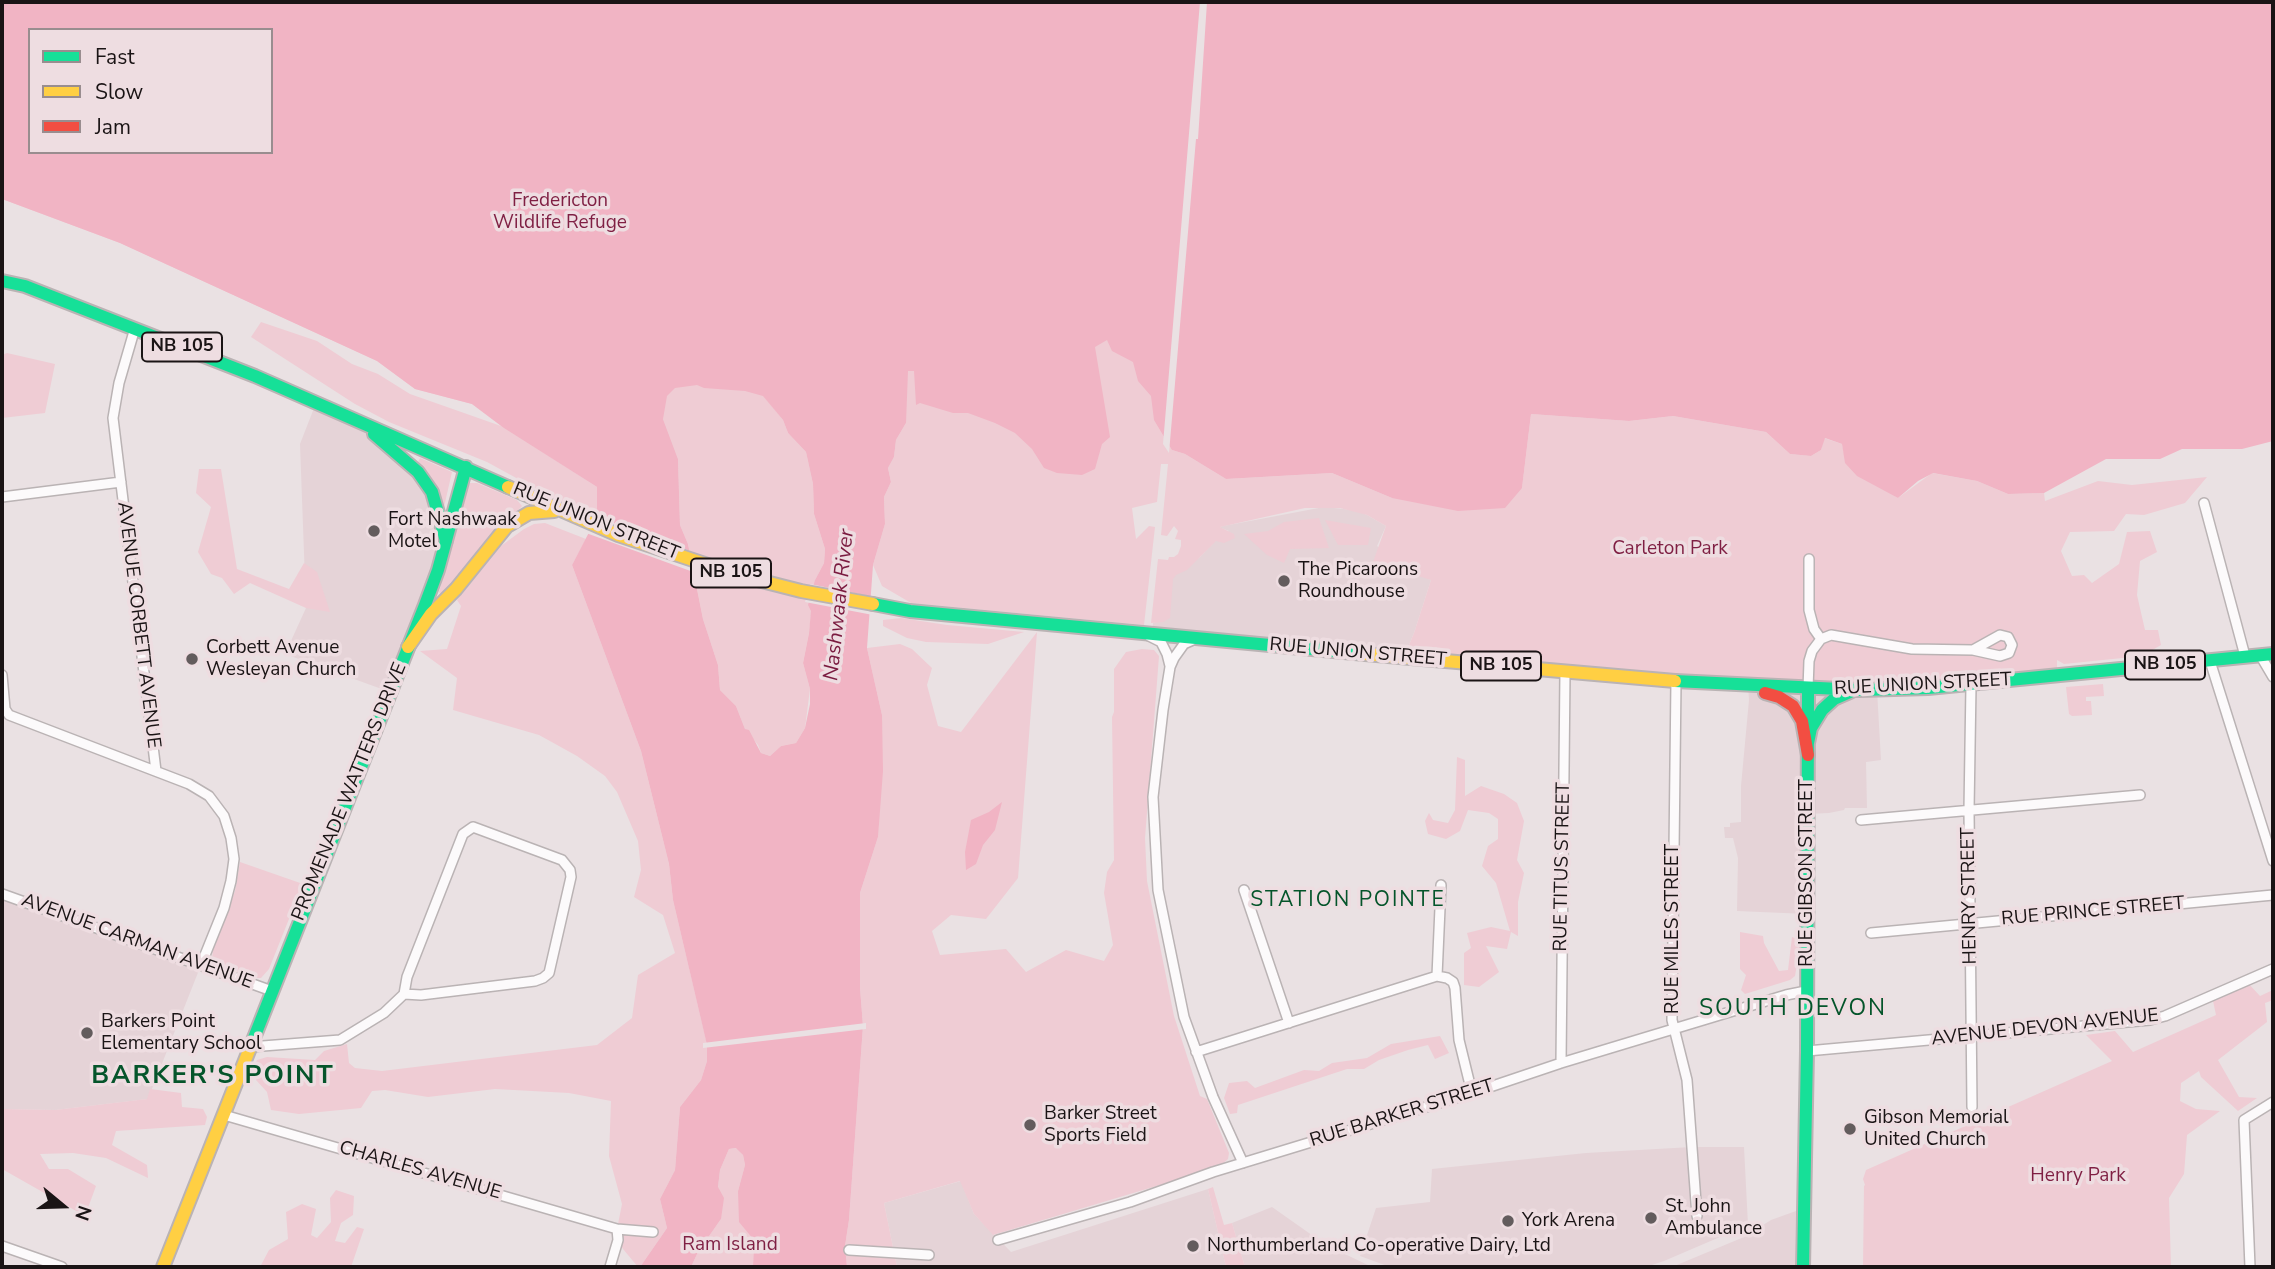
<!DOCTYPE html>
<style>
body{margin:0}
#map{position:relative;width:2275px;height:1269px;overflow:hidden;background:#eae1e3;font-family:"Nunito Sans",sans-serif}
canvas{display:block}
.frame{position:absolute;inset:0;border:4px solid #1a1415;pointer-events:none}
.legend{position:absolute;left:28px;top:28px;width:245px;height:126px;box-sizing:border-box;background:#eedde1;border:2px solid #998d8f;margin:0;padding:9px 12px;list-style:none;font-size:21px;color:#1a1415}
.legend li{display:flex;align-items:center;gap:14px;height:35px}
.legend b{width:35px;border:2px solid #998d8f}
.north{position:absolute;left:28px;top:1171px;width:70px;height:70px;-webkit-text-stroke:5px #eedde1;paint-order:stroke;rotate:109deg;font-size:19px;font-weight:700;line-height:28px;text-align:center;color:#1a1415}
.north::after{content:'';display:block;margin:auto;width:24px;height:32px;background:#1a1415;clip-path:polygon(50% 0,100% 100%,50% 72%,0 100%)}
</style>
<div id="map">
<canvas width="2275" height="1269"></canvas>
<div class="frame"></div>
<ul class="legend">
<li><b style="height:9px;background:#16e098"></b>Fast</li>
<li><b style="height:9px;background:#ffcf43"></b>Slow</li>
<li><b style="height:9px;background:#f24e42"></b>Jam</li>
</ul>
<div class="north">N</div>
</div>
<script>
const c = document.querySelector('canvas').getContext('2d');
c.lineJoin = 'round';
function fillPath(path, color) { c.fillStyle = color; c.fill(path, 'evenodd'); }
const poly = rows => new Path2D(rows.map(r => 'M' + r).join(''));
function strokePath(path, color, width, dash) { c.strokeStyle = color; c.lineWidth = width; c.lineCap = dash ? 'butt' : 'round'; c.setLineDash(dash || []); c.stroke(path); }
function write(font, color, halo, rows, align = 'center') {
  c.font = font + ' "Nunito Sans",sans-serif'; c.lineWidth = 7; c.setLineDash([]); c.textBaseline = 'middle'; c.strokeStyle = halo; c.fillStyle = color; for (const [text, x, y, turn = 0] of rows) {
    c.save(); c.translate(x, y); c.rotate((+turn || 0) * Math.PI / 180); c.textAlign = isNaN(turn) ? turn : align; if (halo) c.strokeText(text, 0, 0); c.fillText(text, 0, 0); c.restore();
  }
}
fillPath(poly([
 [316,403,360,422,418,472,446,541,390,692,285,654,306,608,300,444],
 [1324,507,1354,510,1367,515,1386,526,1377,546,1431,580,1414,633,1404,657,1152,636,1153,623,1161,620,1171,575,1200,557,1216,540,1229,531,1218,527],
 [1748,685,1877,690,1881,760,1866,762,1867,808,1845,808,1844,810,1829,813,1808,814,1807,914,1737,911,1738,858,1733,838,1725,838,1724,827,1730,827,1730,823,1741,822,1741,786,1749,700],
 [2,894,201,965,148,1099,55,1110,2,1109],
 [1692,1147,1744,1147,1748,1225,1664,1261,1646,1267,1390,1267,1360,1256,1376,1208,1430,1202,1432,1169,1586,1153],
 [961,1181,974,1214,1011,1252,1208,1189,1226,1267,897,1267,884,1203],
 [1272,1207,1326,1245,1372,1267,1245,1267,1232,1223],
 [1796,1211,1795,1267,1672,1267,1744,1237,1771,1220]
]), '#e5d3d7');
fillPath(poly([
 [2,2,1200,2,1174,319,1172,450,1185,454,1226,479,1332,473,1392,498,1522,488,1531,414,1629,421,1673,416,1766,432,1790,454,1811,456,1821,450,1824,438,1842,444,1846,463,1898,498,1932,473,1977,481,2008,494,2044,493,2045,501,2098,481,2132,485,2207,477,2185,503,2144,515,2126,514,2114,531,2070,532,2061,551,2072,576,2084,575,2092,583,2119,564,2127,532,2150,531,2157,552,2140,561,2137,595,2145,630,2158,630,2161,645,2142,656,2064,664,2057,660,2057,676,1860,690,1404,657,1414,633,1431,580,1373,562,1386,526,1367,515,1340,508,1305,508,1220,527,1234,534,1235,538,1224,543,1216,541,1187,570,1176,575,1173,579,1170,618,1163,622,1151,623,1158,559,1168,560,1169,557,1174,557,1178,554,1181,546,1181,540,1175,539,1178,531,1174,526,1167,536,1161,535,1168,464,1161,464,1157,502,1132,508,1136,539,1149,526,1155,527,1144,625,911,603,882,586,873,565,885,524,884,497,891,482,888,468,894,457,896,440,906,423,764,396,783,420,788,433,806,452,813,484,814,514,825,549,824,563,815,580,809,633,803,663,810,689,805,728,796,743,781,746,770,756,761,753,758,745,745,729,736,706,720,690,718,665,703,619,688,544,680,525,678,459,663,419,532,445,597,487,597,517,562,503,487,462,389,422,355,404,251,337,261,322,317,341,352,364,378,374,410,394,501,426,472,404,415,389,377,361,120,243,2,199],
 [30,30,271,30,271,152,30,152],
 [7,353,55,364,45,413,2,418,2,355],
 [420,458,452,472,444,507,431,479,418,462],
 [199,469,221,469,237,569,289,589,304,563,317,572,330,612,306,608,250,583,234,594,222,578,211,574,198,552,211,507,196,493],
 [470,483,477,483,517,500,522,506,441,595,439,592,467,487],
 [1319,518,1329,548,1290,549,1284,563,1267,555,1244,534,1268,531,1284,522],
 [1325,520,1371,528,1368,545,1338,545],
 [545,523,586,539,572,565,641,751,669,864,673,900,707,1044,707,1061,701,1080,680,1107,675,1170,660,1199,667,1228,640,1267,638,1267,623,1249,618,1240,617,1229,622,1204,609,1156,611,1101,569,1093,495,1089,428,1097,385,1090,372,1091,361,1108,299,1114,271,1110,267,1092,256,1080,254,1066,257,1060,267,1057,315,1060,324,1051,347,1044,349,1063,355,1068,382,1071,597,1045,632,1018,638,975,675,953,663,915,634,897,641,870,638,841,617,792,605,776,577,756,539,735,453,710,457,678,420,651,447,649,461,606,457,600,501,546,524,529,534,524],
 [901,618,947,625,1024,632,988,644,926,642,907,638,883,626,883,620],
 [1037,632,1018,878,986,919,951,915,932,931,940,955,1006,949,1026,972,1066,950,1104,961,1113,945,1104,893,1107,872,1114,860,1112,717,1114,712,1114,669,1126,652,1142,649,1154,650,1159,656,1145,838,1147,881,1174,1016,1200,1096,1207,1099,1229,1153,1228,1159,1220,1166,1210,1170,993,1235,974,1214,960,1181,884,1203,897,1267,847,1267,845,1246,849,1220,863,1026,860,988,860,893,878,837,882,715,867,648,900,644,912,649,932,668,927,685,938,726,961,732],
 [2103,684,2104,696,2086,697,2086,701,2091,701,2092,715,2072,716,2069,714,2066,687],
 [1457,757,1465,760,1465,796,1481,786,1504,794,1517,803,1524,821,1517,860,1524,873,1518,902,1518,936,1511,932,1507,949,1486,946,1499,972,1479,987,1464,985,1464,953,1471,948,1467,933,1491,927,1510,931,1496,883,1482,866,1488,846,1498,839,1498,819,1489,813,1468,810,1460,831,1446,839,1428,834,1425,821,1429,813,1433,820,1448,823,1455,810],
 [240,862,303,884,269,969,261,978,254,978,217,964,212,959,213,950,235,891],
 [1740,932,1763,936,1764,943,1779,971,1788,970,1792,937,1797,939,1800,946,1795,976,1790,980,1745,994,1741,990,1746,975,1740,969],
 [2246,981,2260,996,2273,990,2273,1000,2265,1003,2267,1022,2218,1060,2239,1097,2257,1098,2238,1111,2201,1077,2199,1071,2181,1083,2180,1101,2196,1109,2220,1111,2187,1135,2184,1174,2169,1198,2171,1267,1863,1267,1864,1186,1865,1185,1863,1179,1866,1170,2112,1061,2086,1035,2115,1031,2133,1052,2216,1015,2212,996],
 [1440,1036,1449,1053,1435,1059,1428,1045,1408,1050,1379,1060,1364,1069,1347,1069,1238,1105,1237,1113,1230,1114,1224,1098,1229,1083,1247,1081,1255,1088,1304,1070,1319,1071,1332,1063,1367,1058,1391,1044],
 [150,1089,181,1093,182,1107,203,1109,207,1117,205,1125,116,1131,112,1145,147,1165,148,1178,106,1158,73,1153,40,1154,49,1169,68,1169,96,1186,85,1216,2,1169,2,1109,55,1110,147,1099],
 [737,1148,743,1155,745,1165,738,1191,754,1240,753,1267,691,1267,698,1252,721,1219,718,1187,720,1170,729,1149],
 [1213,1187,1224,1225,1232,1223,1245,1267,1226,1267,1208,1189],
 [336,1190,354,1196,353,1215,341,1223,335,1241,345,1243,357,1227,364,1229,351,1267,260,1267,269,1250,288,1239,286,1212,302,1204,316,1209,311,1235,317,1238,331,1222,330,1198]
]), '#efccd4');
fillPath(poly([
 [2,2,2273,2,2273,441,2242,449,2182,449,2160,459,2106,459,2044,493,2008,494,1977,481,1933,473,1918,481,1898,498,1857,476,1845,463,1842,444,1825,438,1821,450,1811,456,1790,454,1766,432,1673,416,1629,421,1531,414,1522,488,1505,508,1458,511,1392,498,1332,473,1226,479,1185,454,1172,450,1154,420,1151,396,1138,381,1133,362,1112,351,1107,340,1095,347,1110,437,1102,444,1095,469,1082,475,1057,473,1044,468,1032,449,1015,433,995,423,968,413,953,413,920,403,916,405,914,371,908,371,906,423,896,440,894,457,888,468,891,482,884,497,885,524,873,565,867,648,882,715,883,771,878,837,860,893,860,988,863,1026,849,1220,845,1246,847,1267,753,1267,754,1240,739,1222,738,1191,745,1165,743,1155,736,1148,729,1149,720,1170,718,1187,724,1198,721,1219,698,1252,691,1267,640,1267,667,1228,660,1199,675,1170,680,1107,701,1080,707,1061,707,1045,673,900,669,864,641,751,572,565,597,517,597,487,504,428,472,404,415,389,377,361,120,243,2,199],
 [30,30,271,30,271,152,30,152],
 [697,385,704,388,745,391,763,396,783,420,788,433,806,452,813,484,814,514,825,549,824,563,815,580,808,605,811,611,809,633,803,663,810,689,810,704,805,728,796,743,781,746,770,756,761,753,749,730,745,729,736,706,720,690,718,665,703,619,688,544,680,525,678,459,663,419,667,396,675,388],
 [1002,802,995,830,983,845,976,864,966,870,965,852,971,820,989,812]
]), '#f1b4c4');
fillPath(poly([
 [1200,2,1207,2,1198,139,1196,139,1169,453,1163,444],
 [594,516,693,552,696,573,586,533],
 [810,584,874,597,873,615,805,602],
 [866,1023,866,1029,703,1048,703,1043]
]), '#eae1e3');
const street = poly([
 [135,328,119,383,113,418,156,771],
 [2,497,121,482],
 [2204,503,2245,656],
 [1809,559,1809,610,1814,629,1821,639],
 [1149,636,1161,642,1167,654,1170,666],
 [1193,640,1184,644,1174,658,1170,667,1163,710,1153,797,1158,890,1184,1017,1213,1097,1243,1163],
 [2260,655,2273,677],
 [2210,661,2273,861],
 [2,675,5,709,9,715,189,784,209,796,224,816,231,838,234,859,231,881,224,908,201,965],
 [1676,681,1672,1020,1687,1080,1697,1216],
 [1971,685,1969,810,1972,1107],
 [1808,689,1809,661,1812,651,1821,639,1831,635,1912,649,1973,650,2000,656,2009,653,2012,645,2008,637,2000,635,1973,650],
 [1861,820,2140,795],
 [473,827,562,860,570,870,571,877,549,973,543,978,535,981,421,995,404,994,407,977,463,834,473,827],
 [1441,885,1437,976,1447,978,1453,982,1455,988,1459,1040,1472,1093],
 [1244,890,1289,1023],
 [2,894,272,991],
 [1871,933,2273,895],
 [250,1047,340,1040,384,1013,404,994],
 [1807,1051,2150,1020,2165,1016,2273,969],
 [1196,1052,1437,976],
 [1561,1063,1565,672],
 [224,1115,617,1229,653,1232],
 [998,1240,1130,1202,1213,1172,1472,1093,1561,1063,1786,995,1806,991],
 [2,1246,62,1267],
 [849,1250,929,1255],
 [610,1267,618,1240,617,1229],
 [2250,1267,2244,1120,2273,1102]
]);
const fast = poly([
 [2,281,25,286,255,376,508,487],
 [374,434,418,472,432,492,446,541],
 [873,604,910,611,1365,654],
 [1675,681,1860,690,1928,688,2273,654],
 [1808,743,1811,728,1822,710,1834,699,1850,692],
 [250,1048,425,605,438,570,466,467],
 [1803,1267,1807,1051,1808,689]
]);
const slow = poly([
 [508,487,618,535,738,575,801,591,873,604],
 [408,647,431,614,456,589,507,526,529,513,554,511],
 [1365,654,1675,681],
 [163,1267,250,1048]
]);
const jam = poly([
 [1765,693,1779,697,1793,706,1802,721,1808,755]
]);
strokePath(street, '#bab3b4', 12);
strokePath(fast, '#bab3b4', 16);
strokePath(slow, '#bab3b4', 16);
strokePath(jam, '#bab3b4', 16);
strokePath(street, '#fcfafb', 9);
strokePath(fast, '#16e098', 12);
strokePath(slow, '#ffcf43', 12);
strokePath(jam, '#f24e42', 12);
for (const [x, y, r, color] of [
 [374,531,7,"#635c5d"],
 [1284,581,7,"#635c5d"],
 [192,659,7,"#635c5d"],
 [87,1033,7,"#635c5d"],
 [1030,1125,7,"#635c5d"],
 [1850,1129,7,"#635c5d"],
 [1651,1218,7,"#635c5d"],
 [1508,1221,7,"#635c5d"],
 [1193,1246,7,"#635c5d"]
]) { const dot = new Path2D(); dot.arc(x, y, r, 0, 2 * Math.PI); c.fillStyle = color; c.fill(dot); strokePath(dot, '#eedde1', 2.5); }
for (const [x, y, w] of [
 [182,347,80],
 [731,573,80],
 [2165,665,80],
 [1501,666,80]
]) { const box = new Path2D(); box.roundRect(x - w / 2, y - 14.5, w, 29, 5); c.fillStyle = '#eedde1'; c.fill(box); strokePath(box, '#1a1415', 2); }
write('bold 18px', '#1a1415', null, [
 ["NB 105",182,347],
 ["NB 105",731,573],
 ["NB 105",2165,665],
 ["NB 105",1501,666]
]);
write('19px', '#7f1f43', '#eedde1', [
 ["Fredericton",560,201],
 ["Wildlife Refuge",560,223],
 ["Carleton Park",1670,549],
 ["Henry Park",2078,1176],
 ["Ram Island",730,1245]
]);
write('19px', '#1a1415', '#eedde1', [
 ["Fort Nashwaak",388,520],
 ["Motel",388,542],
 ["The Picaroons",1298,570],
 ["Roundhouse",1298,592],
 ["Corbett Avenue",206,648],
 ["Wesleyan Church",206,670],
 ["Barkers Point",101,1022],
 ["Elementary School",101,1044],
 ["Barker Street",1044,1114],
 ["Sports Field",1044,1136],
 ["Gibson Memorial",1864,1118],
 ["United Church",1864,1140],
 ["St. John",1665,1207],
 ["Ambulance",1665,1229],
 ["York Arena",1522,1221],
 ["Northumberland Co-operative Dairy, Ltd",1207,1246]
], 'left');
write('19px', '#1a1415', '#eedde1', [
 ["RUE UNION STREET",596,522,22],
 ["AVENUE CORBETT AVENUE",138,625,83],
 ["RUE UNION STREET",1358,653,5],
 ["RUE UNION STREET",1923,685,-3],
 ["PROMENADE WATTERS DRIVE",350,792,-68],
 ["RUE TITUS STREET",1563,867,-89],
 ["RUE GIBSON STREET",1807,873,-90],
 ["HENRY STREET",1970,896,-91],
 ["RUE PRINCE STREET",2093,912,-5],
 ["RUE MILES STREET",1673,929,-90],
 ["AVENUE CARMAN AVENUE",137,942,20],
 ["AVENUE DEVON AVENUE",2045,1028,-6],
 ["RUE BARKER STREET",1402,1114,-17],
 ["CHARLES AVENUE",420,1171,16]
]);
write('italic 21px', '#7a1a3f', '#eedde1', [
 ["Nashwaak River",840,605,-84]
]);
c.letterSpacing = '2px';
write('21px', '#05552b', '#eedde1', [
 ["STATION POINTE",1348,901]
]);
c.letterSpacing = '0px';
c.letterSpacing = '2px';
write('23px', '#05552b', '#eedde1', [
 ["SOUTH DEVON",1793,1009]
]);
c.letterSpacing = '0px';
c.letterSpacing = '2px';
write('bold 26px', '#05552b', '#eedde1', [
 ["BARKER'S POINT",213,1077]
]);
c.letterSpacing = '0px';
</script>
